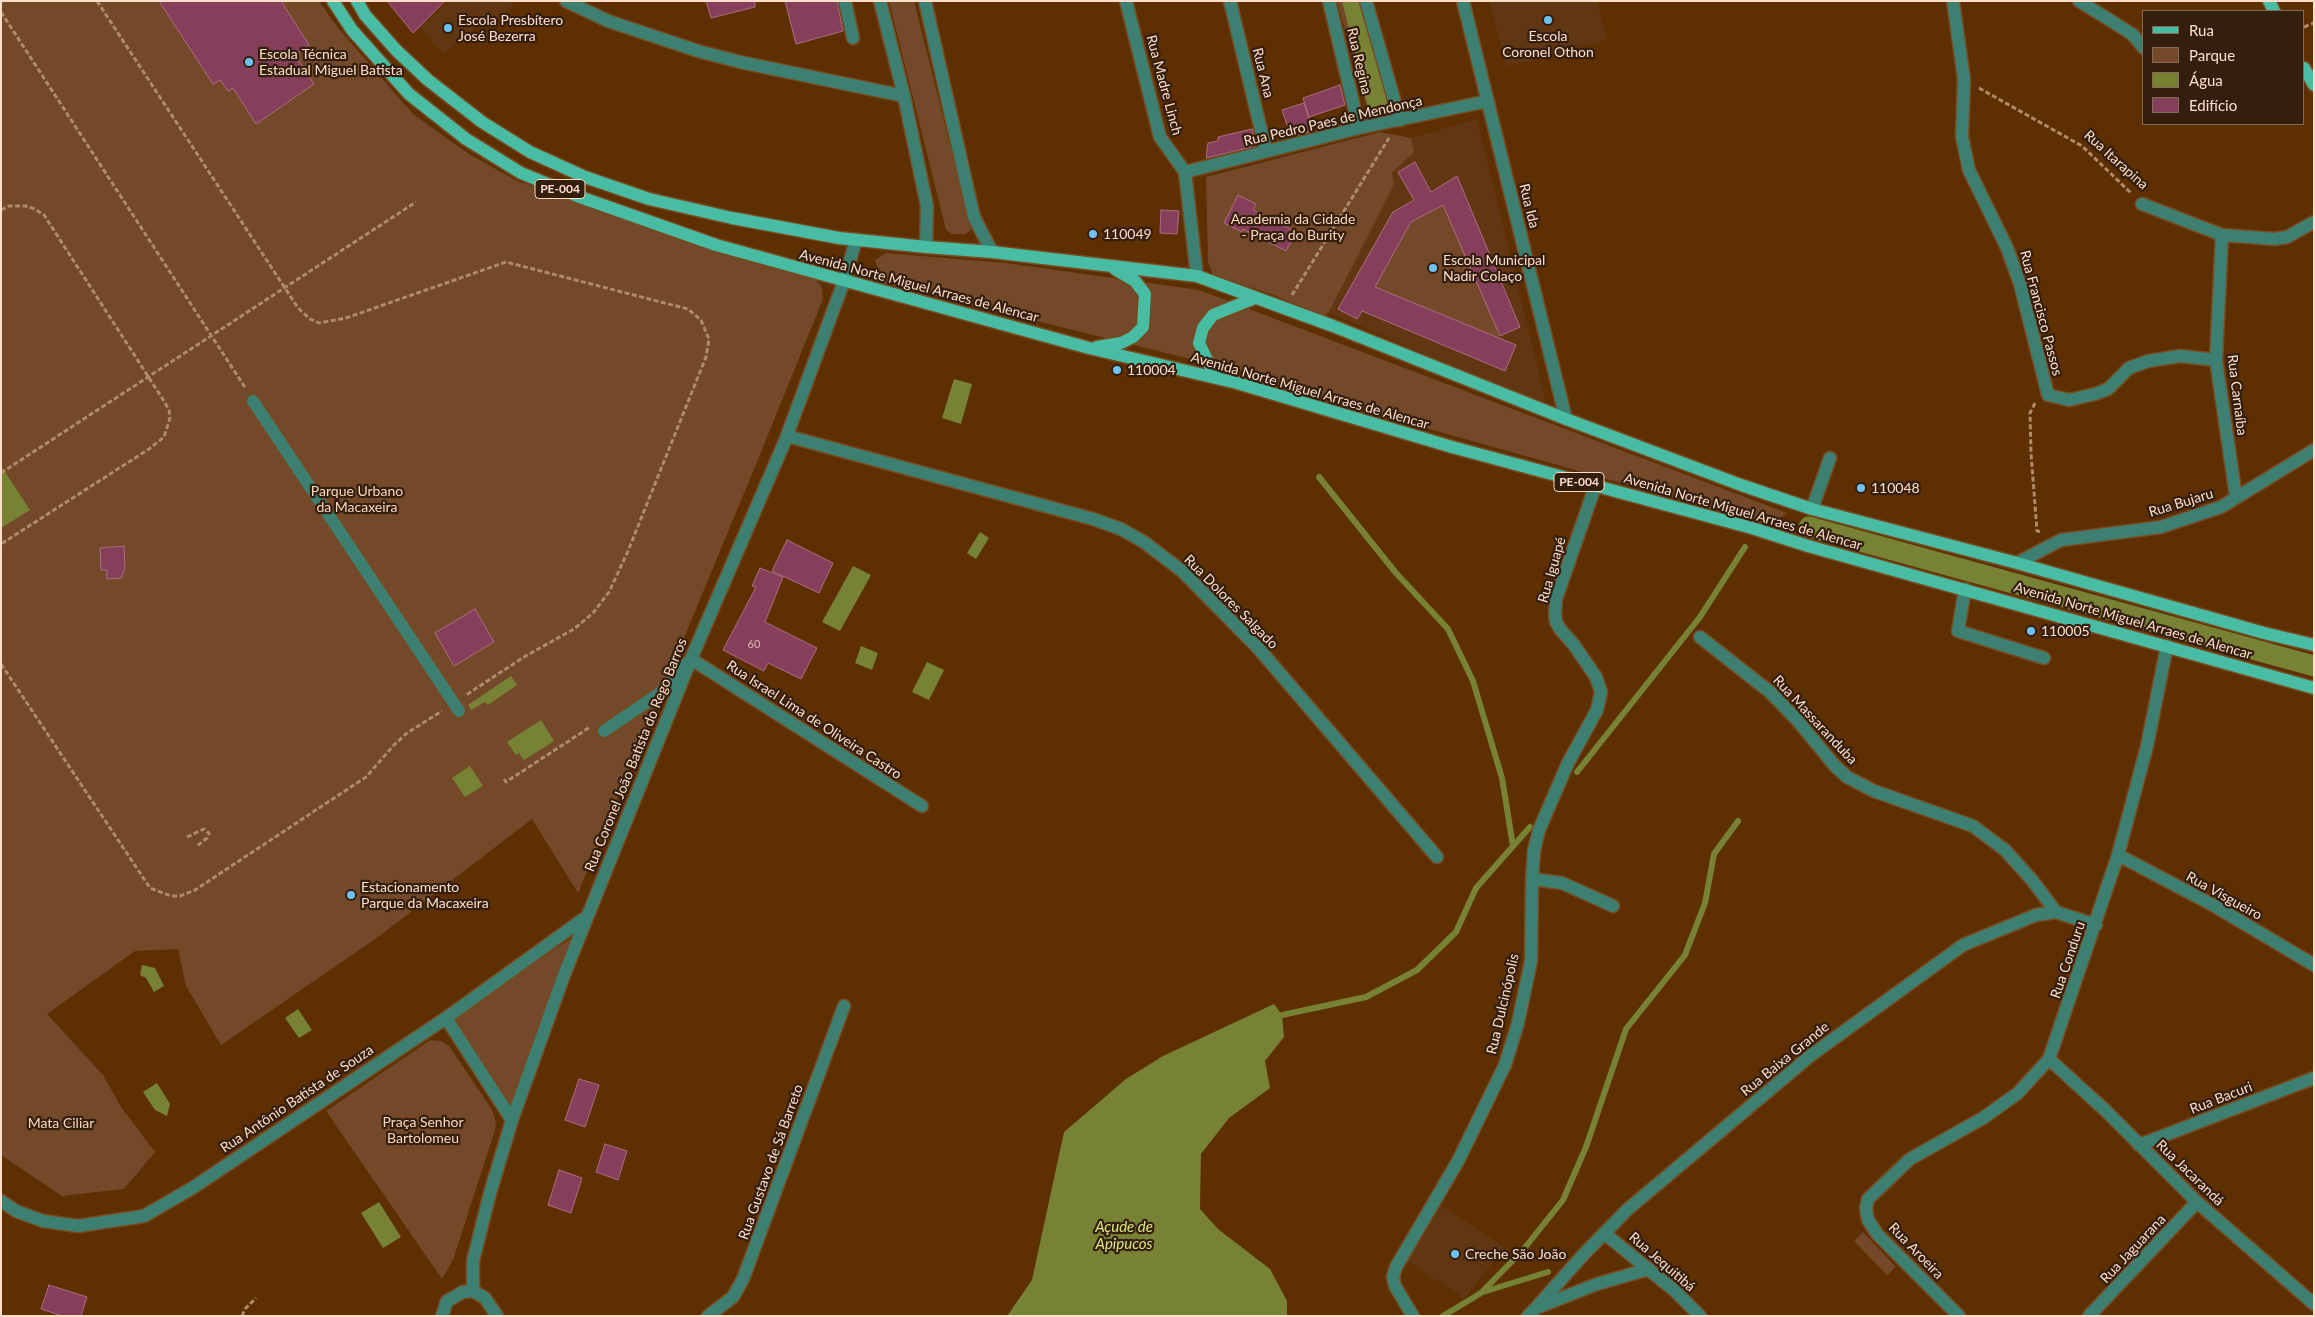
<!DOCTYPE html>
<meta charset="utf-8">
<style>
body{margin:0}
#map{position:relative;width:2315px;height:1317px;overflow:hidden;background:#5e2f01;font-family:Lato,sans-serif}
canvas{display:block}
.frame{position:absolute;inset:0;border:2px solid #fcdec9;pointer-events:none}
.legend{position:absolute;left:2142px;top:10px;width:162px;height:115px;box-sizing:border-box;background:#341e0e;border:1px solid #846b59;margin:0;padding:6px 9px;list-style:none;font-size:15px;color:#fcdec9}
.legend li{display:flex;align-items:center;gap:10px;height:25px}
.legend b{width:25px;border:1px solid #846b59}
</style>
<div id="map">
<canvas width="2315" height="1317"></canvas>
<div class="frame"></div>
<ul class="legend">
<li><b style="height:6px;background:#49bda4"></b>Rua</li>
<li><b style="height:14px;background:#734929"></b>Parque</li>
<li><b style="height:14px;background:#778235"></b>Água</li>
<li><b style="height:14px;background:#853f5b"></b>Edifício</li>
</ul>
</div>
<script>
const c = document.querySelector('canvas').getContext('2d');
c.lineJoin = 'round';
function fillPath(path, color) { c.fillStyle = color; c.fill(path, 'evenodd'); }
const poly = rows => new Path2D(rows.map(r => 'M' + r).join(''));
function strokePath(path, color, width, dash) { c.strokeStyle = color; c.lineWidth = width; c.lineCap = dash ? 'butt' : 'round'; c.setLineDash(dash || []); c.stroke(path); }
function write(font, color, halo, rows, align = 'center') {
  c.font = font + ' Lato,sans-serif'; c.lineWidth = 4.5; c.setLineDash([]); c.textBaseline = 'middle'; c.strokeStyle = halo; c.fillStyle = color; for (const [text, x, y, turn = 0] of rows) {
    c.save(); c.translate(x, y); c.rotate((+turn || 0) * Math.PI / 180); c.textAlign = isNaN(turn) ? turn : align; if (halo) c.strokeText(text, 0, 0); c.fillText(text, 0, 0); c.restore();
  }
}
fillPath(poly([
 [448,1,514,1,509,9,482,29,479,25,443,54,419,27],
 [1489,1,1597,1,1607,40,1507,67],
 [1477,119,1545,397,1543,403,1535,403,1329,312,1394,185,1392,173,1414,152,1411,138],
 [1437,1203,1504,1247,1465,1299,1407,1261]
]), '#613613');
fillPath(poly([
 [1,1,319,1,338,28,413,114,469,154,517,181,761,265,815,279,822,287,823,299,757,462,578,893,532,819,378,937,221,1045,186,986,178,949,135,951,47,1014,103,1075,121,1107,155,1152,124,1189,62,1196,1,1155],
 [889,1,914,1,971,229,966,234,952,234,946,230],
 [1337,1,1364,1,1396,118,1371,123],
 [1380,132,1411,138,1414,152,1392,173,1394,185,1329,312,1324,316,1271,294,1213,275,1208,262,1206,177],
 [1443,205,1500,336,1497,337,1375,287,1412,221],
 [886,253,1006,263,1199,290,1787,513,1771,525,1333,402,1239,371,883,283,875,260],
 [582,931,511,1111,453,1017],
 [430,1040,441,1041,449,1046,491,1108,496,1122,495,1130,453,1260,442,1279,326,1111],
 [1863,1232,1896,1267,1887,1275,1854,1241]
]), '#734929');
fillPath(poly([
 [954,379,972,384,961,424,942,418],
 [1,466,30,510,1,528],
 [980,532,989,538,976,559,967,553],
 [853,566,871,575,840,631,822,622],
 [861,646,878,653,872,670,855,663],
 [927,662,944,670,929,700,912,692],
 [511,676,517,685,488,705,485,702,471,710,468,705],
 [541,720,554,741,524,760,519,753,516,755,507,742],
 [470,766,483,786,465,797,452,778],
 [142,965,155,968,164,986,154,992,146,978,140,975],
 [1274,1004,1282,1015,1284,1037,1265,1061,1270,1088,1229,1118,1201,1154,1200,1209,1218,1229,1270,1269,1287,1301,1287,1316,1007,1316,1032,1280,1064,1132,1126,1079,1163,1056],
 [298,1009,312,1030,299,1038,285,1018],
 [157,1083,170,1104,167,1116,155,1110,143,1092],
 [379,1202,401,1237,383,1248,361,1213]
]), '#778235');
strokePath(poly([
 [1319,477,1396,573,1448,629,1473,681,1502,778,1513,846],
 [1577,772,1700,617,1745,547],
 [1282,1015,1366,997,1417,970,1456,932,1476,888,1530,827],
 [1483,1292,1548,1272],
 [1443,1316,1481,1293,1523,1250,1563,1200,1586,1147,1626,1029,1685,955,1705,903,1714,854,1738,821]
]), '#778235', 6);
strokePath(poly([
 [1353,1,1378,104],
 [1809,527,2314,666]
]), '#778235', 21);
const building = poly([
 [159,1,281,1,309,45,295,55,314,84,256,124,233,88,228,91,220,80,213,84,159,1],
 [387,1,445,1,413,33,387,1],
 [706,1,755,1,755,7,711,18,706,1],
 [785,1,837,1,843,31,796,44,785,1],
 [1340,85,1345,105,1309,117,1303,98,1340,85],
 [1304,103,1313,131,1291,137,1282,110,1304,103],
 [1252,129,1256,146,1206,158,1208,143,1218,141,1218,137,1252,129],
 [1415,162,1431,192,1457,176,1520,327,1500,336,1443,205,1411,222,1375,287,1516,345,1505,371,1362,311,1357,319,1338,309,1393,212,1414,200,1398,172,1415,162],
 [1238,195,1256,204,1253,210,1296,232,1286,251,1243,229,1242,232,1224,223,1238,195],
 [1161,210,1179,211,1177,234,1160,233,1161,210],
 [787,540,833,563,819,593,772,571,787,540],
 [124,546,125,568,121,578,107,579,107,570,101,570,100,548,124,546],
 [760,568,783,577,765,622,817,648,801,679,768,663,764,671,723,650,756,587,752,586,760,568],
 [475,609,494,642,454,666,435,633,475,609],
 [579,1079,599,1085,585,1127,565,1120,579,1079],
 [605,1144,627,1151,618,1180,596,1172,605,1144],
 [559,1170,582,1178,571,1213,548,1205,559,1170],
 [49,1285,87,1297,81,1316,63,1316,41,1309,49,1285]
]);
fillPath(building, '#853f5b');
strokePath(building, '#ad6d84', 1);
const minor = poly([
 [566,1,608,21,698,51,740,62,904,96],
 [845,1,853,38],
 [880,1,904,96,927,206,926,247],
 [925,1,974,217,992,252],
 [1126,1,1160,137,1185,172,1197,276],
 [1230,1,1266,151],
 [1329,1,1359,128],
 [1366,1,1400,120],
 [1463,1,1566,419],
 [1953,1,1964,79,1962,137,1969,170,2007,248,2020,284,2048,395,2069,400,2095,394,2108,389,2129,368,2148,361,2180,356,2216,360],
 [2079,1,2132,34,2144,48],
 [1185,172,1359,128,1488,101],
 [2142,204,2222,235,2275,239,2287,237,2314,222],
 [2222,235,2216,360,2236,497],
 [253,401,459,711],
 [787,436,1093,519,1121,529,1144,542,1182,571,1259,649,1437,857],
 [1812,509,1830,458],
 [2017,563,2061,540,2161,527,2221,507,2314,450],
 [1965,589,1958,631,2044,658],
 [1700,637,1770,692,1798,721,1835,766,1847,777,1874,791,1973,826,2005,850,2032,880,2056,912],
 [604,731,660,693,691,659,922,806],
 [2118,855,2213,905,2314,965],
 [1532,879,1562,883,1613,906],
 [446,1018,512,1120],
 [2049,1059,2106,1111,2197,1202,2314,1304],
 [2139,1145,2314,1078],
 [1,1201,16,1211,43,1221,78,1226,144,1216,194,1187,446,1018,586,917],
 [1604,1233,1675,1291,1700,1316],
 [473,1291,473,1261,490,1193,512,1120,564,975,691,659,785,441,844,281,856,240],
 [1536,1308,1583,1255,1628,1209,1810,1056,1963,945,2036,915,2056,912,2096,925],
 [442,1316,447,1301,463,1292,473,1291,485,1298,497,1316],
 [708,1316,733,1297,743,1279,844,1006],
 [1413,1316,1395,1286,1393,1277,1396,1267,1458,1161,1505,1065,1518,1023,1531,961,1532,879,1534,851,1539,830,1568,763,1597,710,1601,692,1596,677,1574,645,1560,629,1556,622,1555,614,1556,599,1595,487],
 [1528,1316,1536,1308,1597,1284,1649,1269],
 [1959,1316,1878,1235,1868,1220,1866,1208,1868,1199,1910,1159,1983,1118,2018,1093,2049,1059,2118,855,2147,746,2167,646],
 [2089,1316,2197,1202]
]);
const major = poly([
 [333,1,352,30,409,94,466,139,521,173,577,196,716,245,1089,348,1237,383,1452,447,1752,528,1808,546,2314,688],
 [357,1,365,15,396,50,428,80,482,122,530,152,585,177,649,199,732,218,839,238,926,247,992,252,1197,276,1333,326,1566,419,1741,485,1812,509,2017,563,2264,633,2314,645],
 [2269,1,2274,11],
 [2304,68,2314,85],
 [1097,347,1121,343,1133,337,1143,327,1145,294,1135,281,1115,269],
 [1216,378,1199,343,1203,328,1213,315,1255,298]
]);
strokePath(minor, '#774b21', 15);
strokePath(major, '#774b21', 15);
strokePath(poly([
 [97,1,298,308,310,319,319,323,346,318,506,262,688,309,701,320,709,339,706,357,628,551,609,592,593,613,574,629,524,657,466,695],
 [1,12,246,389],
 [2304,27,2314,23],
 [1979,88,2082,146,2132,194],
 [1,210,9,206,26,206,35,209,44,215,164,401,169,410,170,418,164,437,149,449,1,544],
 [1292,295,1389,138],
 [2035,403,2030,413,2031,453,2037,531,2042,532],
 [1,473,416,202],
 [1,664,150,888,171,896,180,896,195,890,366,777,394,745,407,733,442,711],
 [504,779,506,782,590,727],
 [187,837,204,829,209,833,207,838,197,846],
 [242,1316,245,1309,256,1298]
]), '#b08a69', 3, [5, 2.5]);
strokePath(minor, '#3d8071', 12);
strokePath(major, '#49bda4', 12);
for (const [x, y, r, color] of [
 [1548,20,5,"#6ec2f3"],
 [448,28,5,"#6ec2f3"],
 [249,62,5,"#6ec2f3"],
 [1093,234,5,"#6ec2f3"],
 [1433,268,5,"#6ec2f3"],
 [1117,370,5,"#6ec2f3"],
 [1861,488,5,"#6ec2f3"],
 [2031,631,5,"#6ec2f3"],
 [351,895,5,"#6ec2f3"],
 [1455,1254,5,"#6ec2f3"]
]) { const dot = new Path2D(); dot.arc(x, y, r, 0, 2 * Math.PI); c.fillStyle = color; c.fill(dot); strokePath(dot, '#341e0e', 2); }
write('11px', '#deb6ae', null, [
 ["60",754,644]
]);
for (const [x, y, w] of [
 [560,189,50],
 [1579,482,50]
]) { const box = new Path2D(); box.roundRect(x - w / 2, y - 9.5, w, 19, 4); c.fillStyle = '#341e0e'; c.fill(box); strokePath(box, '#fcdec9', 1); }
write('bold 12px', '#fcdec9', null, [
 ["PE-004",560,189],
 ["PE-004",1579,482]
]);
write('14px', '#fcdec9', '#341e0e', [
 ["Escola Presbítero",458,20],
 ["José Bezerra",458,36],
 ["Escola",1548,36,"center"],
 ["Coronel Othon",1548,52,"center"],
 ["Escola Técnica",259,54],
 ["Estadual Miguel Batista",259,70],
 ["110049",1103,234],
 ["Escola Municipal",1443,260],
 ["Nadir Colaço",1443,276],
 ["110004",1127,370],
 ["110048",1871,488],
 ["110005",2041,631],
 ["Estacionamento",361,887],
 ["Parque da Macaxeira",361,903],
 ["Creche São João",1465,1254]
], 'left');
write('14px', '#fcdec9', '#341e0e', [
 ["Rua Regina",1359,61,77],
 ["Rua Ana",1263,73,76],
 ["Rua Madre Linch",1164,85,75],
 ["Rua Pedro Paes de Mendonça",1333,121,-13],
 ["Rua Itarapina",2116,160,42],
 ["Rua Ida",1529,206,76],
 ["Avenida Norte Miguel Arraes de Alencar",919,286,15],
 ["Rua Francisco Passos",2041,313,75],
 ["Avenida Norte Miguel Arraes de Alencar",1310,391,16],
 ["Rua Carnaíba",2237,395,83],
 ["Rua Bujaru",2181,503,-17],
 ["Avenida Norte Miguel Arraes de Alencar",1743,512,16],
 ["Rua Iguapé",1552,570,-74],
 ["Rua Dolores Salgado",1231,602,45],
 ["Avenida Norte Miguel Arraes de Alencar",2133,621,16],
 ["Rua Israel Lima de Oliveira Castro",814,720,33],
 ["Rua Massaranduba",1815,720,47],
 ["Rua Coronel João Batista do Rego Barros",636,755,-68],
 ["Rua Visgueiro",2224,896,29],
 ["Rua Conduru",2068,960,-71],
 ["Rua Dulcinópolis",1503,1004,-77],
 ["Rua Baixa Grande",1785,1059,-39],
 ["Rua Bacuri",2221,1098,-21],
 ["Rua Antônio Batista de Souza",297,1099,-34],
 ["Rua Gustavo de Sá Barreto",771,1162,-70],
 ["Rua Jacarandá",2190,1173,44],
 ["Rua Jaguarana",2133,1249,-47],
 ["Rua Aroeira",1916,1251,46],
 ["Rua Jequitibá",1662,1262,41]
]);
write('14px', '#fdd8bf', '#341e0e', [
 ["Academia da Cidade",1293,219],
 ["- Praça do Burity",1293,235],
 ["Parque Urbano",357,491],
 ["da Macaxeira",357,507],
 ["Praça Senhor",423,1122],
 ["Bartolomeu",423,1138],
 ["Mata Ciliar",61,1123]
]);
write('italic 15px', '#d9e97f', '#341e0e', [
 ["Açude de",1124,1227],
 ["Apipucos",1124,1244]
]);
</script>
